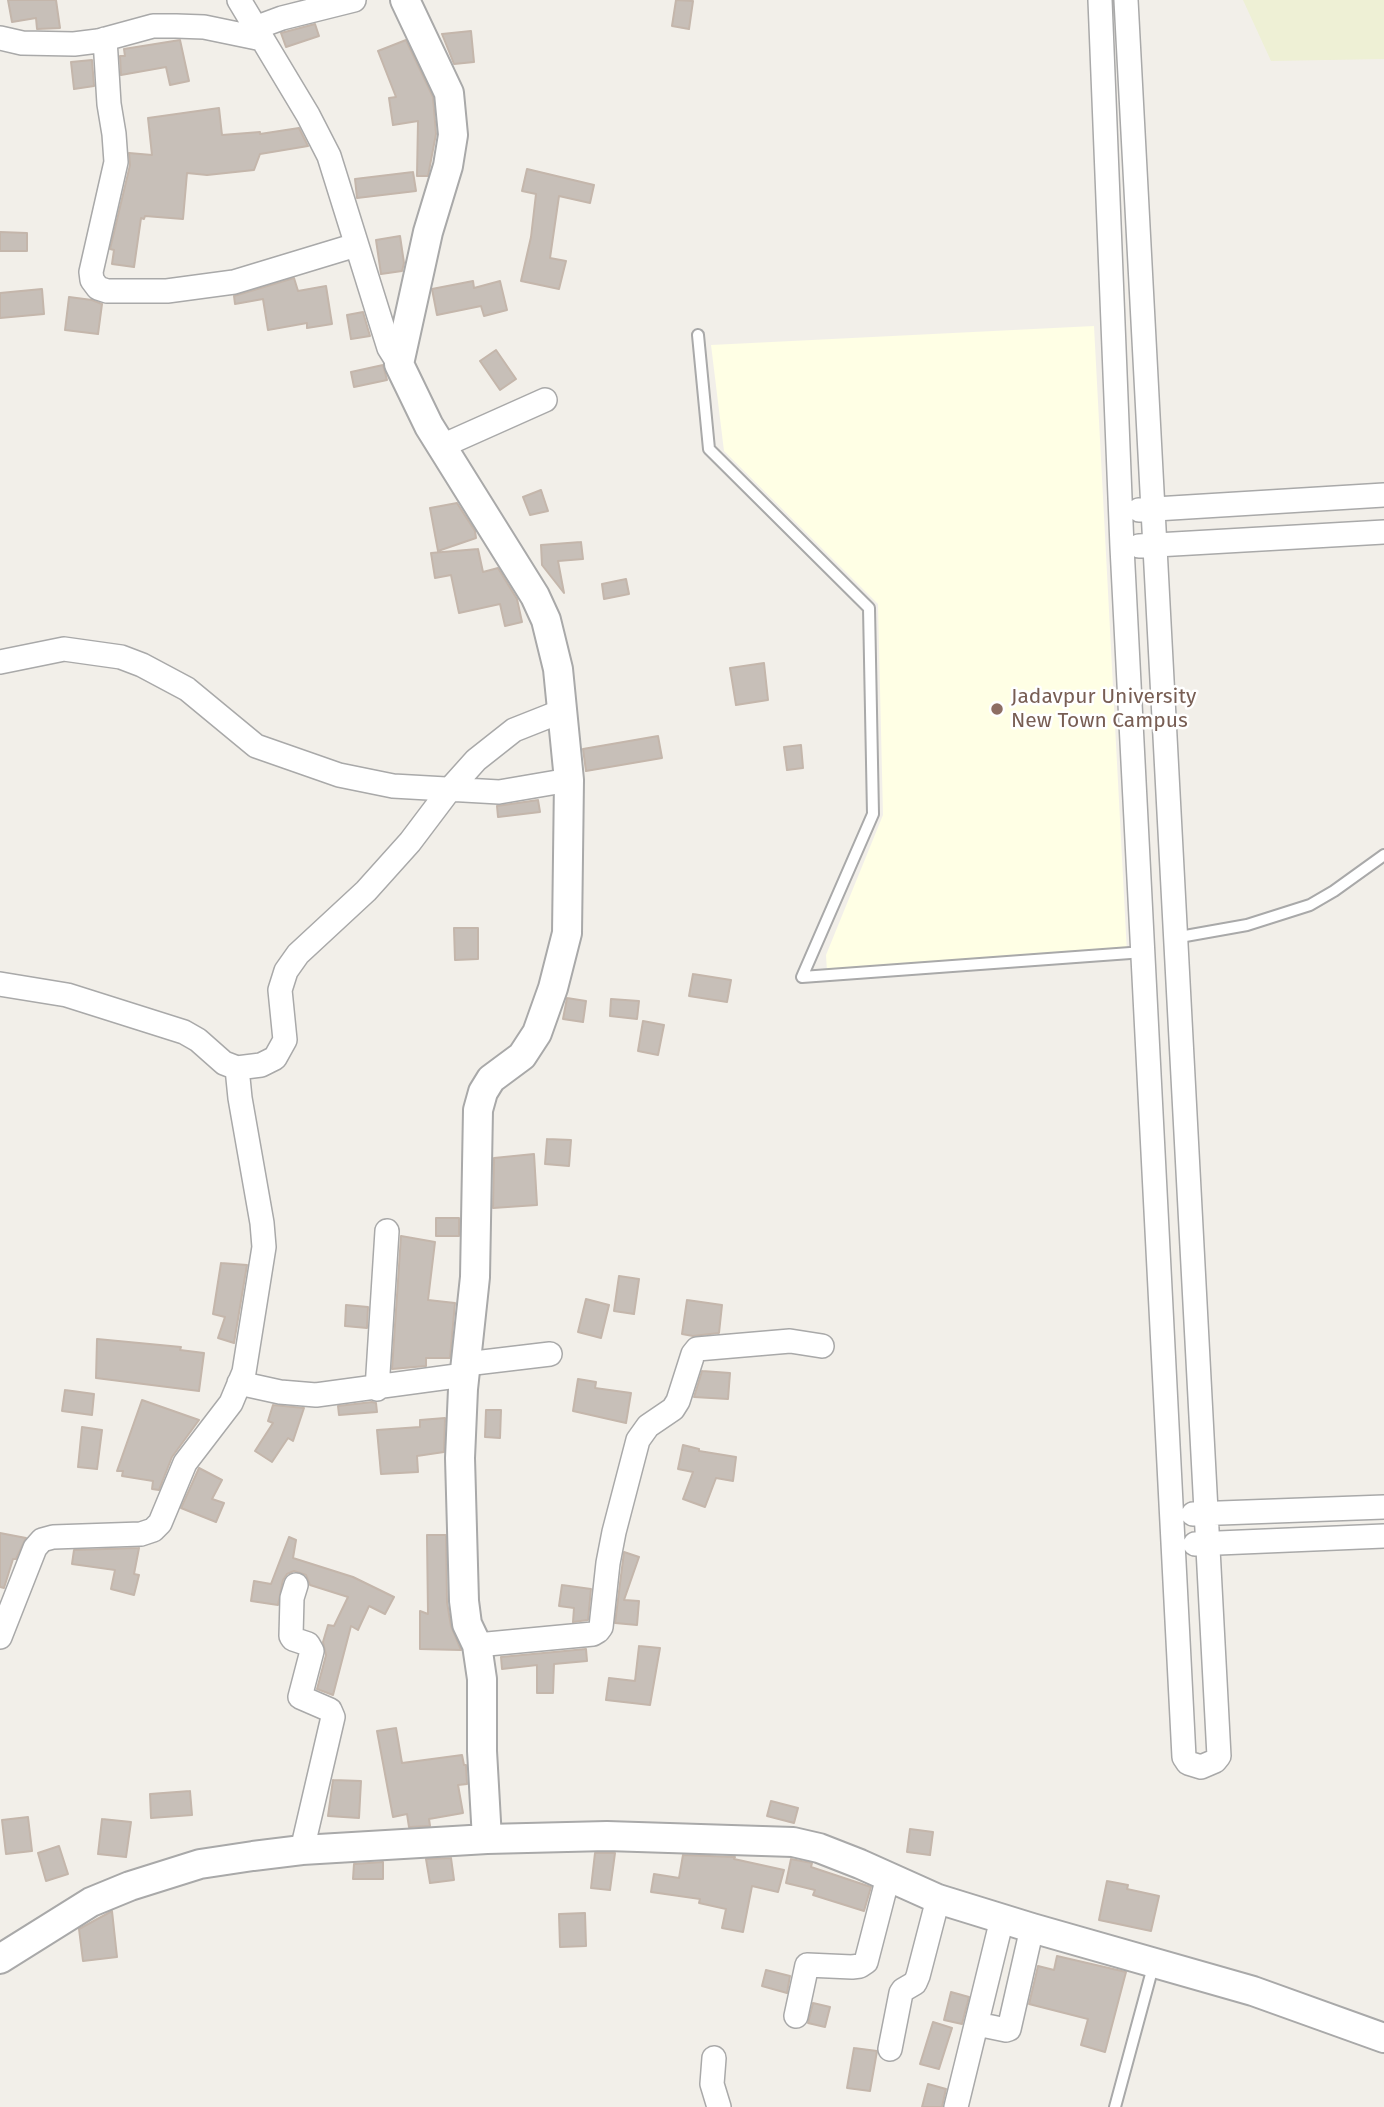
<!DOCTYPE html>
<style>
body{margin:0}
canvas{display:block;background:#f2efe9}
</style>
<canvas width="1384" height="2107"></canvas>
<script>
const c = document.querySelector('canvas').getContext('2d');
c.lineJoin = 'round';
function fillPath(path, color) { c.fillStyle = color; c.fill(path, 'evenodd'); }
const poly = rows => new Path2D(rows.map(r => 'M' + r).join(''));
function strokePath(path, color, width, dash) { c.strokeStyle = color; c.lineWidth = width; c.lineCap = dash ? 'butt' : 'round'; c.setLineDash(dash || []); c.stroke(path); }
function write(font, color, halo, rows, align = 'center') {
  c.font = font + ' "Fira Sans",sans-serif'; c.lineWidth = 5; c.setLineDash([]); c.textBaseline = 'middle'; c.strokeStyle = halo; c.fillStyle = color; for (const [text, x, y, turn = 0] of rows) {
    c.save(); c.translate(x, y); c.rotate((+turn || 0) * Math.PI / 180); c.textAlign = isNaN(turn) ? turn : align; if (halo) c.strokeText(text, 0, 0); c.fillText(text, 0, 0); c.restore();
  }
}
fillPath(poly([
 [1094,326,1127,953,827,971,826,955,883,815,878,604,724,451,711,345]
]), '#ffffe5');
fillPath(poly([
 [1243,0,1384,0,1384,59,1271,61]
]), '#eef0d5');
const building = poly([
 [8,0,56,0,60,28,37,29,36,18,12,22,8,0],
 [676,0,693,1,689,29,672,26,676,0],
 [315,24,319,36,286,47,281,33,315,24],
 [471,31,474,62,454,64,442,34,471,31],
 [180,40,189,81,170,85,166,67,121,75,120,56,125,56,124,49,180,40],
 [406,40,433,97,436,134,428,176,417,176,418,121,393,125,389,98,396,97,378,51,406,40],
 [92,60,94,86,74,89,71,62,92,60],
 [219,108,222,135,260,132,260,134,299,128,308,146,260,154,254,170,207,175,187,173,183,219,145,216,144,219,141,218,134,267,112,264,114,250,110,249,130,165,129,153,152,155,148,118,219,108],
 [527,169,594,185,590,203,559,196,550,258,566,261,559,289,521,281,531,237,536,194,522,191,527,169],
 [413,172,416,191,357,198,355,179,413,172],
 [0,232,27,233,27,251,0,251,0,232],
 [400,236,404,263,402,271,381,274,376,240,400,236],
 [294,278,298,291,326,286,332,324,307,328,307,323,268,330,263,299,235,304,234,296,294,278],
 [473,281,474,288,500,281,507,310,484,316,481,306,437,315,432,289,473,281],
 [42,289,44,314,0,318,0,293,42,289],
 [69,297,92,300,102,304,98,334,65,330,69,297],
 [363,312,370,336,351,339,347,315,363,312],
 [496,350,516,379,500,390,480,361,496,350],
 [383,365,387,380,354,387,351,372,383,365],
 [541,490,548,511,530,515,523,497,541,490],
 [457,503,475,531,476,538,438,551,430,508,457,503],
 [581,542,583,559,558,561,564,593,542,565,541,545,581,542],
 [478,549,483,572,498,568,517,599,522,622,505,626,500,604,459,613,451,575,435,578,431,553,478,549],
 [626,579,629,594,604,599,602,584,626,579],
 [764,663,768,700,736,705,730,668,764,663],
 [658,736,662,758,586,771,583,749,658,736],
 [801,745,803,768,787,770,784,747,801,745],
 [538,800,540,812,498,817,497,806,538,800],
 [454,928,478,928,478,959,455,960,454,928],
 [693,974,731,980,727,1002,689,996,693,974],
 [567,998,586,1001,583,1022,563,1019,567,998],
 [611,999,639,1001,637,1019,610,1016,611,999],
 [643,1021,664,1025,658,1055,638,1051,643,1021],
 [547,1139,571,1140,569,1166,545,1164,547,1139],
 [534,1154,537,1205,493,1208,494,1158,534,1154],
 [436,1218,459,1218,459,1236,436,1236,436,1218],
 [401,1236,435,1242,428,1300,455,1303,450,1358,426,1358,426,1366,392,1369,401,1236],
 [221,1263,247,1265,234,1343,218,1338,225,1317,213,1314,221,1263],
 [619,1276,639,1279,634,1314,614,1311,619,1276],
 [586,1299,609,1305,601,1338,578,1332,586,1299],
 [687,1300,722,1305,719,1333,693,1336,682,1334,687,1300],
 [346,1305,368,1307,367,1328,345,1326,346,1305],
 [97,1339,181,1347,180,1350,204,1353,199,1391,96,1378,97,1339],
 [702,1371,730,1373,728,1399,694,1397,702,1371],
 [578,1379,596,1382,595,1388,631,1393,626,1423,573,1411,578,1379],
 [65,1390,94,1394,92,1415,62,1411,65,1390],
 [142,1400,199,1420,172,1457,159,1490,152,1489,153,1481,122,1476,123,1471,117,1471,142,1400],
 [372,1402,376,1403,377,1412,339,1415,338,1406,372,1402],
 [273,1405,304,1408,293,1441,288,1438,272,1462,255,1451,273,1423,268,1421,273,1405],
 [486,1410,501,1410,500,1438,485,1437,486,1410],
 [445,1418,444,1452,417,1456,418,1472,381,1474,377,1430,420,1427,420,1420,445,1418],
 [82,1427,102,1430,97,1469,78,1467,82,1427],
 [683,1445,699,1449,699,1451,736,1457,733,1481,716,1478,705,1507,683,1499,693,1472,678,1469,683,1445],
 [199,1468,222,1480,212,1499,224,1503,216,1522,181,1508,199,1468],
 [0,1533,26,1538,16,1559,13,1559,4,1588,0,1587,0,1533],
 [427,1535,446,1535,447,1602,451,1626,461,1650,420,1649,420,1611,428,1614,427,1535],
 [289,1537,296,1540,293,1558,353,1577,394,1597,385,1614,369,1606,358,1630,351,1626,333,1695,317,1689,326,1655,323,1642,328,1625,334,1626,348,1597,310,1585,306,1575,294,1571,287,1574,283,1580,278,1605,251,1601,254,1581,271,1584,289,1537],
 [139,1548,134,1574,139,1575,134,1595,111,1589,115,1570,72,1564,74,1550,139,1548],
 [624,1552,639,1557,624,1600,639,1601,637,1625,615,1623,624,1552],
 [562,1585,591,1589,588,1620,573,1622,574,1608,559,1606,562,1585],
 [639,1646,660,1648,650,1705,606,1700,609,1678,635,1681,639,1646],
 [586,1649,587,1661,554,1664,553,1693,537,1693,537,1665,502,1669,501,1657,586,1649],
 [396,1728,402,1763,462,1755,464,1765,466,1765,467,1784,458,1785,463,1813,429,1819,430,1826,409,1827,407,1814,393,1817,377,1731,396,1728],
 [333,1780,361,1781,359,1818,328,1816,333,1780],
 [190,1791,192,1815,151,1818,150,1794,190,1791],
 [771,1801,798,1808,794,1823,767,1816,771,1801],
 [28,1817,32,1851,6,1854,2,1820,28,1817],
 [102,1819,131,1822,126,1857,98,1854,102,1819],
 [910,1829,933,1832,930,1855,907,1852,910,1829],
 [59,1846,68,1874,46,1881,38,1853,59,1846],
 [595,1853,615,1853,610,1890,591,1888,595,1853],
 [683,1855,735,1857,734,1859,784,1870,778,1892,752,1886,743,1932,722,1928,726,1909,699,1903,700,1899,651,1892,654,1874,679,1878,683,1855],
 [451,1858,454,1880,430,1883,426,1859,451,1858],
 [791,1859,812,1863,811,1867,871,1887,864,1911,813,1895,815,1890,786,1883,791,1859],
 [383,1862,383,1879,353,1879,354,1864,383,1862],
 [1107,1881,1128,1885,1127,1889,1159,1896,1151,1931,1099,1920,1107,1881],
 [112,1911,117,1957,83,1961,79,1929,112,1911],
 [585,1913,586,1946,560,1947,559,1914,585,1913],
 [1057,1956,1126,1972,1105,2052,1081,2045,1088,2019,1029,2004,1038,1966,1054,1970,1057,1956],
 [766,1970,790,1976,787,1993,762,1986,766,1970],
 [951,1992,969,1997,962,2024,944,2020,951,1992],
 [813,2003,830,2007,825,2027,808,2023,813,2003],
 [933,2022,952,2028,939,2069,920,2064,933,2022],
 [854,2048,877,2051,870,2091,847,2088,854,2048],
 [928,2084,946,2089,942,2107,922,2107,928,2084]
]);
fillPath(building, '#c7bfb8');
strokePath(building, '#c4b6ab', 2);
const service = poly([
 [698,335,709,449,869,608,873,814,802,977,1144,952],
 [1174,938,1247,925,1310,905,1334,891,1384,855],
 [1115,2107,1154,1963]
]);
const minor = poly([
 [239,0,308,115,329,156,389,348,399,364],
 [1100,0,1122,547,1184,1757,1188,1763,1201,1767,1215,1761,1219,1756,1126,0],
 [255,28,282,18,354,0],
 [0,38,22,43,74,44,98,41,153,26,176,26,204,27,262,39],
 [105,39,109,104,114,134,116,162,91,272,92,280,98,288,107,291,167,291,234,282,356,245],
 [442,446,545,400],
 [1139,510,1384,495],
 [1139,546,1384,532],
 [0,662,64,649,121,657,142,665,187,689,256,746,339,775,393,786,499,792,569,780],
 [0,984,67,995,184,1032,198,1040,224,1063,237,1068,261,1065,275,1058,285,1040,280,990,286,971,298,954,366,891,410,842,450,789,476,760,514,730,562,711],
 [466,1364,550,1354],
 [239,1383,280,1392,316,1395,464,1375],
 [377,1389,387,1231],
 [1193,1514,1384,1507],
 [1195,1544,1384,1536],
 [296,1585,292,1598,291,1636,293,1639,308,1644,312,1651,300,1697,330,1710,333,1717,302,1850],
 [0,1637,35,1548,42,1540,53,1537,141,1534,153,1530,160,1523,185,1463,231,1403,244,1372,264,1247,262,1223,240,1098,237,1068],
 [477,1645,593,1634,598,1631,601,1627,608,1563,614,1532,638,1440,648,1426,673,1409,678,1401,693,1354,697,1349,790,1341,822,1346],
 [796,2016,807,1965,852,1967,860,1966,866,1962,888,1877],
 [977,2024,1006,2030,1009,2029,1032,1928],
 [890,2049,901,1993,903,1990,915,1983,918,1976,938,1899],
 [714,2058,712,2084,719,2107],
 [956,2107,1002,1919]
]);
const tertiary = poly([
 [405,0,449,93,453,135,448,166,428,232,399,364,429,426,535,596,546,620,558,669,569,780,567,933,553,988,537,1033,522,1056,491,1079,483,1092,478,1110,475,1277,463,1389,460,1458,464,1601,467,1624,477,1645,482,1679,482,1751,487,1839],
 [0,1959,91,1902,130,1886,200,1864,253,1856,302,1850,487,1839,607,1836,793,1842,819,1848,860,1864,938,1899,1032,1928,1253,1991,1384,2038]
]);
strokePath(service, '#a9a9a9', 14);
strokePath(minor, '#a9a9a9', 26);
strokePath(tertiary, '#a9a9a9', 32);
strokePath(service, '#fff', 10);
strokePath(minor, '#fff', 23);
strokePath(tertiary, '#fff', 28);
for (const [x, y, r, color] of [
 [997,709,7,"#8d6e63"]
]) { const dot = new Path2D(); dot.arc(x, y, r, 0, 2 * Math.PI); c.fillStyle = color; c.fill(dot); strokePath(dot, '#fff', 2.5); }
write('21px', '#785e54', '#fff', [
 ["Jadavpur University",1011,697],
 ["New Town Campus",1011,721]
], 'left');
</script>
